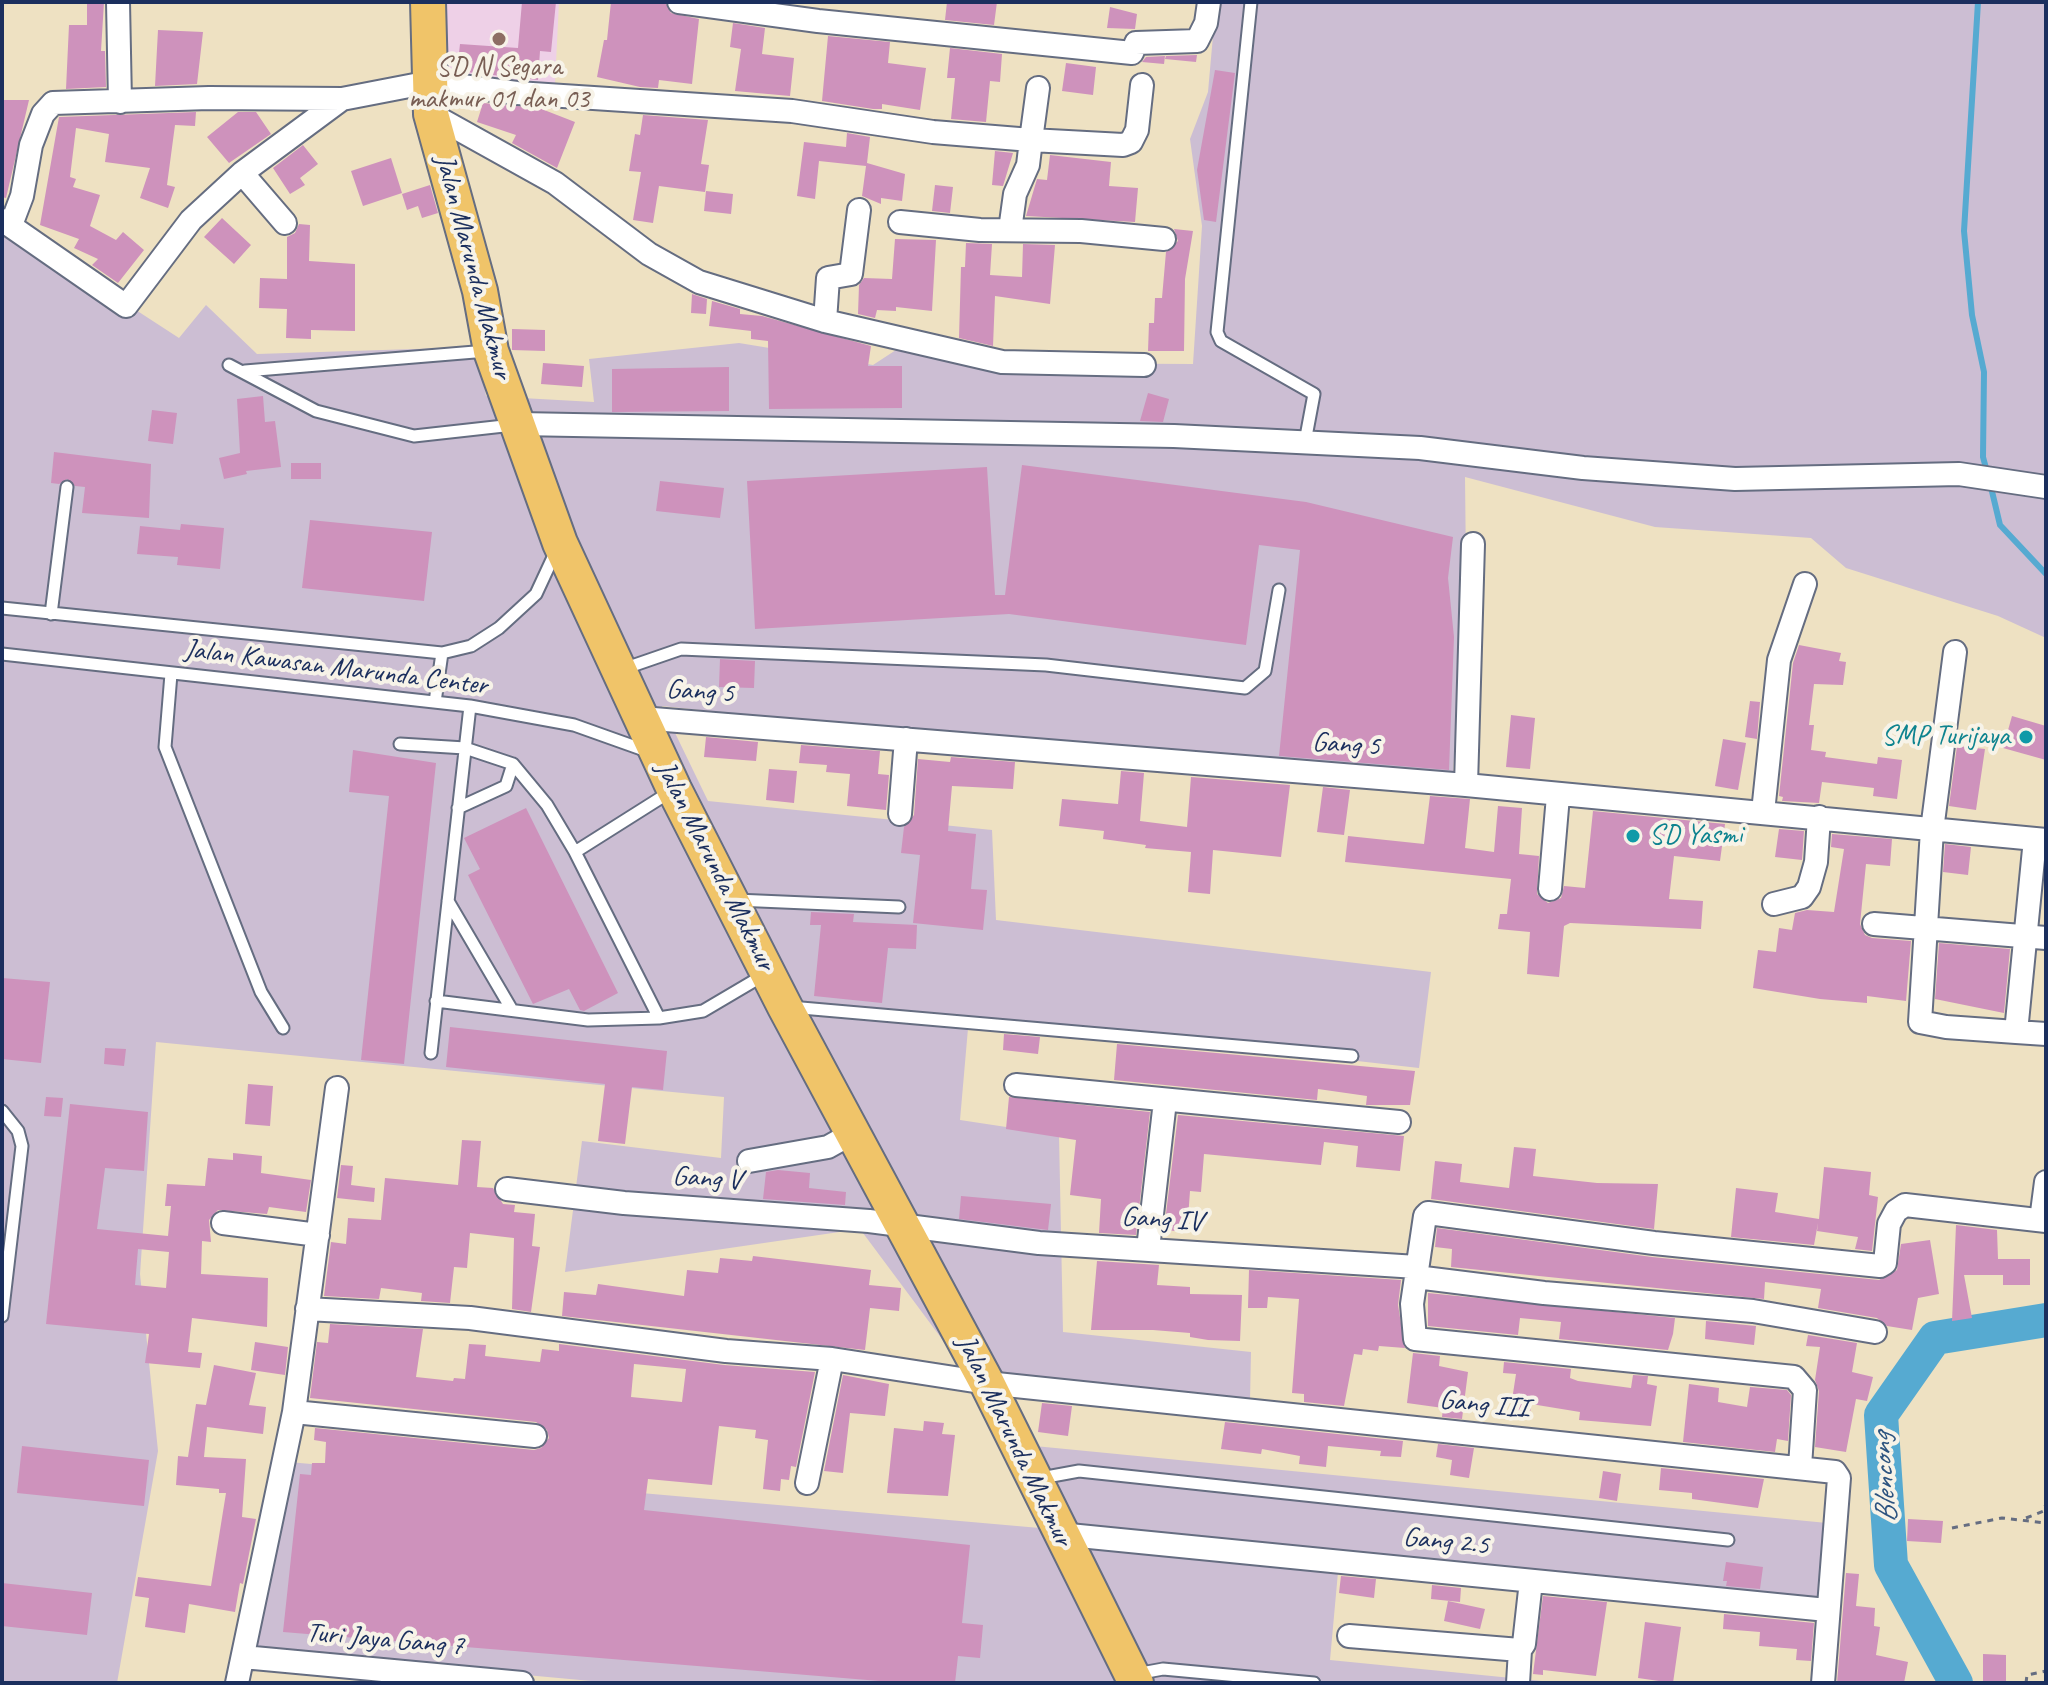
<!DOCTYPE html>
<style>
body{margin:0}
#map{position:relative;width:2048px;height:1685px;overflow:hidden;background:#eee1c2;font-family:Caveat,sans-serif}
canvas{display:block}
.frame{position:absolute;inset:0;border:4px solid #1b2f5e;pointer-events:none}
</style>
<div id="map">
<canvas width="2048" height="1685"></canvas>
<div class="frame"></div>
</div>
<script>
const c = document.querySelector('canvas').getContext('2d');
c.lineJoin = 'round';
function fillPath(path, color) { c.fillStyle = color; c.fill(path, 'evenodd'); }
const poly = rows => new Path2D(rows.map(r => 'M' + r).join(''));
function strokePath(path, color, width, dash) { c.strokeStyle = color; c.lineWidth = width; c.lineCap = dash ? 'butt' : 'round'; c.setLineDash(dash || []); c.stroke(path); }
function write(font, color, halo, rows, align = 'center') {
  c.font = font + ' Caveat,sans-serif'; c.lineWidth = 8; c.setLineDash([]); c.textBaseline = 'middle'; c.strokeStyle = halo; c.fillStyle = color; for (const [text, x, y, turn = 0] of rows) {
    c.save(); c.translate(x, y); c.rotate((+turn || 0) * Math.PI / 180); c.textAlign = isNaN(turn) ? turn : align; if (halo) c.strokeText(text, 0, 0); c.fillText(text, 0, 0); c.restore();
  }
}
fillPath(poly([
 [443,2,559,2,555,83,437,76]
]), '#eed0e7');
fillPath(poly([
 [1216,2,2046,2,2046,638,1998,616,1846,568,1811,538,1655,527,1465,477,1466,568,1452,789,662,706,708,801,992,830,996,920,1431,972,1419,1068,969,1017,960,1120,1059,1135,1063,1332,1251,1352,1250,1401,968,1374,860,1229,565,1272,582,1141,721,1158,724,1097,156,1042,140,1274,158,1451,117,1683,2,1683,2,223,179,338,206,305,257,354,477,347,486,396,594,402,589,359,739,343,873,365,899,348,1002,363,1193,364,1202,226,1190,139,1208,92],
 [1014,1444,1827,1523,1818,1602,1340,1550,1330,1660,1562,1683,613,1683,232,1648,277,1461,1051,1529]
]), '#ccbed3');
strokePath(poly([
 [1978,2,1964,231,1972,315,1984,372,1983,457,1987,472],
 [1990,483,2000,525,2046,574]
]), '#56aad1', 6);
strokePath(poly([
 [1956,1683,1891,1565,1881,1415,1935,1338,2046,1320]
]), '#56aad1', 34);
fillPath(poly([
 [87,2,104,2,101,51,105,51,106,87,66,89,69,25,87,25],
 [522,2,556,2,551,52,540,51,538,80,457,71,460,44,518,48],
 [611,2,665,2,671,13,699,19,692,84,659,80,658,88,640,87,597,77,604,40,607,40],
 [947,2,997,2,994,25,945,20],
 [1110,7,1137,14,1135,29,1107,28],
 [733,23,765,28,762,54,794,58,790,96,735,91,741,49,730,47],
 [158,30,203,32,197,84,155,86],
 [828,36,890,42,888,63,926,68,920,110,882,104,882,109,873,109,822,101],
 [950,48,1002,54,1000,82,990,81,986,122,951,119,955,78,947,78],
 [1197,55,1196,62,1165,59,1166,56],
 [1165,56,1164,64,1142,62,1146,57],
 [1066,63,1096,67,1093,95,1062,91],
 [1215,70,1235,73,1216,222,1204,220,1197,170],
 [2,100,29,100,6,198,2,197],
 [483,103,539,108,575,122,557,168,512,143,516,135,477,122],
 [196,112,195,126,175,125,167,185,175,187,168,208,140,198,150,168,105,162,109,134,76,128,70,177,76,179,73,187,100,195,90,226,116,240,123,232,144,250,118,283,92,265,98,259,74,248,79,239,40,225,59,117],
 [238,112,256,112,271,134,229,163,207,137],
 [643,115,708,120,701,164,709,165,705,192,659,186,653,223,633,220,641,172,629,171,635,134,640,135],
 [847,133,870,137,867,163,905,174,902,201,881,198,881,204,862,196,866,166,819,161,815,199,797,196,804,142,846,147],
 [303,145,318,164,300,178,305,185,290,194,273,168],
 [995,151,1013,153,1003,186,992,185],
 [1050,155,1111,162,1109,186,1138,188,1135,222,1026,216,1037,179,1047,180],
 [391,158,402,193,363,206,351,171],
 [430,185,438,213,422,218,418,206,407,210,402,194],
 [935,185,953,187,950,213,932,211],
 [706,191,733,194,731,214,704,211],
 [222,218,251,245,234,264,204,237],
 [299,224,310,225,309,261,355,264,355,331,311,330,311,339,286,338,287,309,259,308,260,278,287,279,287,237,295,233],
 [1174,229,1193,231,1185,279,1184,351,1148,351,1149,323,1154,323,1155,298,1162,298,1166,252,1178,241],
 [895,239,936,240,932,311,896,307,896,311,877,310,875,318,858,314,859,285,864,278,892,279],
 [966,243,992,244,990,275,1022,277,1023,244,1055,245,1050,304,995,296,993,346,959,338,961,267,965,267],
 [692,294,707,299,706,314,691,313],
 [712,301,740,309,740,314,762,316,871,346,868,366,902,366,902,408,769,409,768,341,751,339,751,331,709,326],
 [512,329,545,330,545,351,512,350],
 [543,363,584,366,582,387,541,384],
 [729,367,729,411,612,412,612,369],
 [1148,393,1169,399,1163,422,1140,421],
 [263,396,265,422,275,421,281,467,246,471,247,474,224,479,219,458,240,453,237,399],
 [152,410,177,413,173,444,148,441],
 [54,452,151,464,149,518,82,513,85,487,75,486,67,479,59,484,51,483],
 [291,463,321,463,321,479,291,479],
 [1022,465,1306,502,1453,537,1448,578,1454,637,1449,770,1279,756,1300,550,1259,545,1246,645,1009,614,755,629,747,481,987,467,995,595,1005,595],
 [660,481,724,488,720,518,656,511],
 [310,520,432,532,424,601,302,588],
 [181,524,224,528,220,569,177,565,178,557,137,554,140,526,180,530],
 [1799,645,1841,653,1839,661,1846,662,1843,685,1814,684,1809,725,1814,725,1811,750,1826,752,1825,757,1877,764,1878,757,1902,760,1897,799,1873,796,1874,788,1822,782,1819,803,1782,801,1783,797,1779,796,1793,663],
 [720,659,755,661,754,688,719,687],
 [1750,701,1760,702,1757,739,1745,737],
 [1511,715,1535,718,1530,769,1506,767],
 [2012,716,2046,726,2046,760,2003,748],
 [706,737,758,742,756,761,704,757],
 [1723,739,1746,743,1738,790,1715,786],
 [801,745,880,751,878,774,889,775,886,810,847,806,850,774,826,772,827,765,799,763],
 [1957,746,1985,749,1976,810,1949,806],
 [353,750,436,763,404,1064,361,1060,389,796,349,792],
 [951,757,1015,762,1013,789,952,786,948,831,976,834,971,889,987,890,983,930,913,923,920,855,901,853,904,827,914,815,918,759,950,762],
 [769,769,797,771,794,803,766,800],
 [1121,771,1144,773,1140,821,1187,827,1191,777,1290,785,1281,857,1213,850,1210,894,1188,892,1191,852,1145,848,1146,845,1103,839,1104,831,1059,826,1062,799,1118,804],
 [1323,787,1350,790,1344,835,1317,832],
 [1430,796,1470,799,1465,848,1494,852,1498,806,1522,808,1519,854,1539,856,1537,894,1548,903,1561,898,1564,886,1585,888,1593,811,1725,824,1720,861,1674,856,1669,899,1703,901,1701,929,1570,923,1564,926,1559,977,1527,974,1530,932,1498,929,1500,914,1507,914,1511,879,1345,862,1348,836,1424,844],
 [526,808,618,993,584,1011,580,1010,569,989,533,1004,468,875,480,869,464,838],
 [1779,829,1804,831,1802,860,1775,857],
 [1832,834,1892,839,1890,866,1866,864,1860,924,1865,935,1872,938,1911,941,1906,1001,1867,996,1867,1003,1820,999,1753,988,1758,950,1776,952,1779,928,1792,930,1795,913,1807,910,1834,912,1844,849,1831,847],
 [1945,844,1971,847,1968,875,1943,872],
 [811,912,854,914,853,922,917,925,916,949,888,948,882,1003,814,996,821,925,810,925],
 [1939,943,2010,949,2004,1013,1935,999],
 [2,978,50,982,41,1063,2,1059],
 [450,1027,667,1051,663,1090,632,1087,625,1144,598,1141,605,1084,446,1067],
 [1004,1034,1040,1037,1038,1054,1003,1050],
 [1117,1044,1415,1071,1410,1105,1366,1105,1367,1096,1318,1089,1317,1100,1114,1080],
 [105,1048,126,1049,124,1066,104,1064],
 [248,1084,273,1086,270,1126,245,1124],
 [46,1097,63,1098,61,1117,44,1116],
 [1009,1097,1150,1112,1136,1235,1099,1233,1101,1199,1070,1195,1076,1140,1006,1129],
 [70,1104,148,1112,144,1171,105,1168,97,1229,168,1236,171,1206,165,1206,167,1184,205,1186,208,1158,233,1160,233,1153,262,1156,261,1173,311,1180,306,1212,269,1207,267,1214,218,1210,209,1220,211,1242,202,1241,201,1274,268,1278,267,1327,192,1318,188,1352,202,1353,200,1368,145,1363,149,1334,46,1324],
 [138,1249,169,1252,166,1288,135,1285],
 [1178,1115,1404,1136,1400,1171,1356,1167,1358,1146,1324,1142,1321,1165,1204,1154,1201,1192,1190,1191,1187,1232,1164,1230],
 [462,1140,481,1141,477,1187,493,1188,503,1204,515,1205,514,1212,535,1214,532,1246,540,1247,531,1312,512,1309,514,1238,470,1233,467,1268,454,1267,450,1303,421,1301,422,1293,381,1288,379,1299,324,1296,331,1242,346,1244,348,1218,381,1220,385,1178,458,1185],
 [1514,1147,1536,1149,1533,1176,1597,1183,1658,1184,1654,1229,1431,1199,1435,1161,1462,1164,1460,1182,1509,1188],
 [341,1165,353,1166,351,1185,375,1188,374,1202,337,1198],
 [1824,1167,1871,1172,1869,1195,1878,1197,1872,1251,1855,1249,1858,1237,1817,1231,1818,1223,1814,1245,1731,1237,1736,1188,1778,1193,1775,1212,1819,1219],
 [778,1170,810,1173,809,1188,846,1192,845,1205,763,1199,766,1172],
 [961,1196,1051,1204,1048,1230,959,1219],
 [1956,1225,1997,1230,1998,1259,2030,1259,2030,1285,2003,1285,2003,1275,1964,1275,1972,1318,1952,1321],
 [1437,1228,1652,1257,1879,1280,1897,1270,1901,1244,1930,1240,1939,1294,1918,1298,1912,1330,1887,1326,1877,1318,1818,1308,1821,1289,1765,1282,1764,1299,1451,1267,1452,1249,1435,1247],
 [753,1256,871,1270,869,1285,901,1288,899,1311,870,1308,865,1350,562,1316,564,1292,596,1295,598,1284,684,1296,687,1270,718,1273,720,1258,752,1261],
 [1097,1261,1159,1265,1157,1285,1190,1287,1190,1294,1242,1295,1240,1341,1208,1340,1190,1337,1190,1333,1153,1330,1091,1330],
 [1249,1270,1401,1280,1398,1305,1405,1348,1379,1346,1378,1351,1363,1349,1362,1355,1354,1354,1344,1406,1304,1402,1304,1394,1292,1393,1299,1299,1268,1297,1267,1308,1248,1308],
 [1428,1293,1675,1318,1673,1334,1668,1350,1559,1339,1561,1322,1520,1318,1518,1335,1428,1326],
 [1706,1321,1756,1326,1754,1345,1705,1339],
 [330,1324,423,1329,416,1377,453,1381,454,1378,465,1379,469,1344,486,1345,485,1356,540,1362,542,1349,559,1351,559,1344,724,1365,815,1372,796,1467,791,1466,789,1480,781,1479,780,1491,763,1489,768,1440,755,1438,756,1430,719,1426,712,1485,648,1479,644,1510,970,1545,962,1623,983,1625,980,1658,958,1656,955,1683,904,1683,283,1632,300,1474,311,1475,312,1463,325,1463,326,1442,314,1440,315,1428,534,1450,541,1448,549,1438,547,1430,536,1422,310,1398,317,1342,328,1343],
 [634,1364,686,1369,682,1402,631,1397],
 [1808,1335,1857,1343,1852,1372,1873,1377,1867,1401,1856,1399,1846,1452,1815,1447,1819,1391,1815,1380,1820,1347,1806,1346],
 [255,1342,288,1347,285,1375,251,1370],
 [1413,1353,1440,1356,1439,1366,1468,1372,1462,1419,1442,1417,1443,1408,1407,1403],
 [1504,1362,1571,1369,1570,1378,1578,1381,1631,1388,1633,1375,1648,1376,1647,1384,1657,1386,1651,1426,1579,1420,1580,1412,1531,1404,1530,1415,1510,1413,1516,1374,1503,1373],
 [214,1365,256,1373,249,1405,266,1407,263,1434,207,1427,204,1457,246,1459,242,1517,256,1519,243,1584,240,1583,235,1612,189,1604,185,1633,145,1627,149,1598,135,1596,138,1577,211,1586,226,1493,219,1493,219,1489,176,1485,178,1456,188,1457,196,1404,206,1405],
 [843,1375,889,1384,885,1416,850,1413,843,1473,824,1471],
 [1689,1384,1719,1388,1718,1402,1747,1407,1750,1387,1787,1390,1791,1395,1788,1441,1777,1439,1775,1452,1683,1442],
 [1042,1403,1072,1406,1068,1436,1038,1432],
 [924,1421,944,1423,942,1434,955,1435,948,1496,887,1493,894,1428,923,1431],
 [1225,1422,1403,1441,1401,1457,1380,1456,1381,1451,1328,1446,1326,1467,1299,1464,1300,1456,1262,1449,1261,1454,1221,1449],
 [1438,1444,1474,1448,1469,1478,1450,1475,1452,1460,1436,1457],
 [22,1446,149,1460,144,1506,17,1493],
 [1661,1468,1764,1479,1758,1508,1692,1499,1692,1493,1659,1490],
 [1603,1471,1621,1474,1617,1501,1599,1498],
 [1908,1519,1943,1521,1941,1543,1907,1541],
 [1726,1562,1763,1567,1760,1589,1726,1586,1727,1581,1723,1581],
 [1846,1573,1859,1574,1856,1606,1875,1608,1874,1626,1880,1627,1876,1655,1908,1662,1904,1683,1837,1683],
 [1341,1576,1376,1579,1374,1598,1339,1593],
 [2,1583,92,1593,87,1635,2,1626],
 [1432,1585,1461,1588,1460,1602,1431,1599],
 [1543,1596,1607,1602,1596,1676,1543,1670,1543,1675,1533,1674],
 [1448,1601,1485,1609,1480,1629,1444,1621],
 [1724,1614,1814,1623,1811,1661,1796,1660,1797,1649,1759,1646,1760,1632,1723,1629],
 [1645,1622,1681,1627,1673,1683,1638,1678],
 [1983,1654,2006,1655,2006,1681,1983,1681]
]), '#ce92bc');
const lane = poly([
 [1251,2,1217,332,1221,341,1314,394,1305,442],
 [229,365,316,411,414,436,513,425],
 [245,371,487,351],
 [2,608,442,653,471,646,499,628,536,594,556,551],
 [51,614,67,487],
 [2,654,470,706,574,725,647,751],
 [623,669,681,649,1046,665,1245,688,1265,671,1279,590],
 [171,674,165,747,261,992,283,1028],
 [435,702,442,653],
 [400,744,465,748,513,764,547,805,575,852,659,1018],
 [458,808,506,786,513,764],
 [575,852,670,792],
 [736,900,899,907],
 [448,901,512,1010],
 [436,1001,588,1020,659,1018,703,1011,764,975],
 [790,1007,1352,1056],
 [431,1053,470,706],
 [2,1111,18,1131,22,1146,2,1316],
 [1041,1478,1079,1471,1728,1540],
 [1136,1674,1163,1669,1314,1683]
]);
const street = poly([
 [118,2,120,102],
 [679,2,818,21,1132,53,1136,43,1197,41,1206,23,1209,2],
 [431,114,555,183,649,254,699,282,825,321,1002,362,1144,365],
 [242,173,285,223],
 [2,220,126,306,191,220,242,173,342,99],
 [900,222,980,230,1081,231,1164,239],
 [11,225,22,196,31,145,43,114,53,103,209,98,342,99,430,82,517,93,792,111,933,132,1031,140,1038,88],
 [1010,230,1015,194,1028,165,1031,140,1123,145,1131,142,1137,130,1142,85],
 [825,321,828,278,851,274,859,210],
 [519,424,1174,436,1420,448,1583,468,1735,479,1959,474,2046,487],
 [1955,652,1932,830,1920,1022,1946,1027,2016,1032],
 [641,718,1466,785,2046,840],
 [1466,785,1473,544],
 [1763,812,1779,660,1805,584],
 [900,814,906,739],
 [2035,839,2016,1032,2046,1034],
 [1550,889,1558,796],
 [1774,904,1802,897,1809,887,1816,862,1819,817],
 [1874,924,2046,938],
 [1016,1085,1399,1122],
 [749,1161,828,1147,853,1133],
 [507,1189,624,1203,869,1221,1039,1243,1417,1267],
 [2041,1220,2046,1182],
 [223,1223,318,1235],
 [1148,1249,1165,1101],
 [1416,1277,1544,1293,1753,1311,1875,1332],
 [307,1309,470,1318,726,1351,832,1359,987,1383,1835,1472,1839,1478,1823,1683],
 [294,1412,535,1436],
 [1800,1467,1805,1390,1794,1377,1415,1339,1412,1304,1425,1216,1428,1213,1654,1243,1880,1266,1885,1263,1889,1224,1896,1211,1905,1205,2046,1221],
 [807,1483,832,1359],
 [1059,1534,1827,1610],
 [1349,1636,1520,1650,1524,1644,1531,1581],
 [243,1657,522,1683],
 [237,1683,294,1412,337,1088],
 [1518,1683,1520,1650]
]);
const primary = poly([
 [428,2,431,114,480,291,491,351,560,543,674,789,785,1007,987,1383,1136,1683]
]);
strokePath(lane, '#656d81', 15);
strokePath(street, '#656d81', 26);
strokePath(primary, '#656d81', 38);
strokePath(poly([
 [2046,1442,2046,1482],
 [2026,1518,2044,1511,2046,1503],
 [1952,1528,2002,1518,2046,1523],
 [2026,1683,2027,1675,2046,1671]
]), '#656d81', 3, [6, 6]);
strokePath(lane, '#fff', 11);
strokePath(street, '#fff', 22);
strokePath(primary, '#f0c469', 34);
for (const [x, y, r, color] of [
 [499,39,8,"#8d6e63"],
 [2026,737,8,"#0f9aa8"],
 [1633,836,8,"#0f9aa8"]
]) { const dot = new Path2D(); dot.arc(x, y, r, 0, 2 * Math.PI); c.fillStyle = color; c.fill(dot); strokePath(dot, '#f7f3e8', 3); }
write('28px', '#785e54', '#f7f3e8', [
 ["SD N Segara",499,68],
 ["makmur 01 dan 03",499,100]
]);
write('28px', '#1b2f5e', '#f7f3e8', [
 ["Jalan Marunda Makmur",473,267,75],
 ["Jalan Kawasan Marunda Center",336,668,7],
 ["Gang 5",700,692,4],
 ["Gang 5",1346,745,4],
 ["Jalan Marunda Makmur",715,866,63],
 ["Gang V",707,1179,4],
 ["Gang IV",1162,1220,4],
 ["Gang III",1484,1405,6],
 ["Jalan Marunda Makmur",1014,1441,64],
 ["Gang 2.5",1446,1542,6],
 ["Turi Jaya Gang 7",385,1640,5]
]);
write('28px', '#0d838f', '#f7f3e8', [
 ["SMP Turijaya",2010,737],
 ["SD Yasmi",1649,836,"left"]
], 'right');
write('italic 30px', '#2d5480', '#f7f3e8', [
 ["Blencong",1885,1478,-94]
]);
</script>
